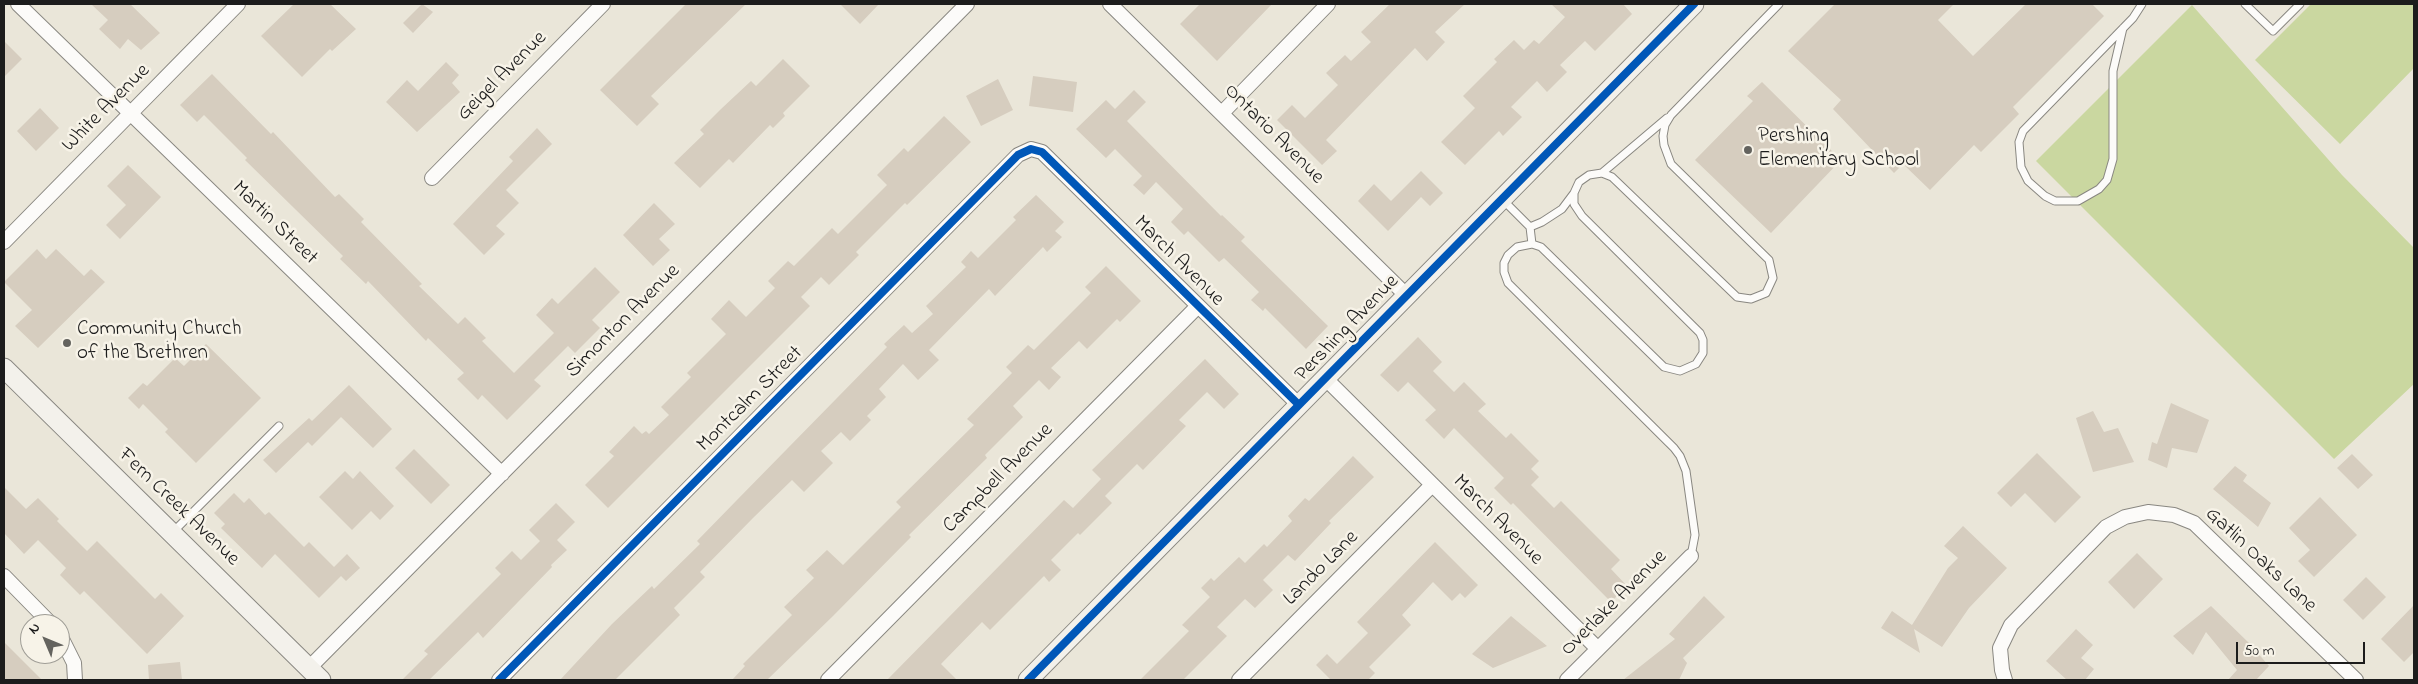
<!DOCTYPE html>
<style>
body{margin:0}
#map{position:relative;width:2418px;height:684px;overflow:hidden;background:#eae6d9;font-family:"Indie Flower",sans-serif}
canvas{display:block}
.frame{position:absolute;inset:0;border:5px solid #1c1c1c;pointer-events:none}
.north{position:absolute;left:20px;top:614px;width:50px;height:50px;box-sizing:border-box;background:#f7f3e8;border:1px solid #9f9d96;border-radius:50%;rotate:315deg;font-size:14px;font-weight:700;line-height:20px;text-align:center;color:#1c1c1c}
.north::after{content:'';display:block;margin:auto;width:18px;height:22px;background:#64635e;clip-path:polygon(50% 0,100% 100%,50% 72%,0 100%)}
.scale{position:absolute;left:2236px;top:642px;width:129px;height:22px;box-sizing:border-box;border:2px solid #1c1c1c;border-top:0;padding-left:6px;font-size:15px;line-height:18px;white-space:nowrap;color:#1c1c1c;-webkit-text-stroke:4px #f7f3e8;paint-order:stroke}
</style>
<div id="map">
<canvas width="2418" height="684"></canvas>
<div class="frame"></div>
<div class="north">N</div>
<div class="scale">50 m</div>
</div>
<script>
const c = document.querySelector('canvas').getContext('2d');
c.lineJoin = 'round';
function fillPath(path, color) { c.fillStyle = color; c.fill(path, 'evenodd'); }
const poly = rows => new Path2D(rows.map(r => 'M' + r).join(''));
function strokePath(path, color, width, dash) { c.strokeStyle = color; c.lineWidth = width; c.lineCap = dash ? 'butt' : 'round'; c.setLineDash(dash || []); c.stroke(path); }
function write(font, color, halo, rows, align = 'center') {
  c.font = font + ' "Indie Flower",sans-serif'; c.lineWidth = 5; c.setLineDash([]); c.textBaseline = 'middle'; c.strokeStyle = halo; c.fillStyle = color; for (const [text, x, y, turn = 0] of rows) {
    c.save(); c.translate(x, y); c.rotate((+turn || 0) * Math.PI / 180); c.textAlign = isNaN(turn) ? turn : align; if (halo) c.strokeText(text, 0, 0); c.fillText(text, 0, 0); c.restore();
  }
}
fillPath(poly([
 [2311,4,2414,4,2414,68,2340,144,2255,60],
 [2192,5,2342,175,2414,248,2414,384,2334,459,2036,161]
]), '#cad7a0');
fillPath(poly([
 [91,4,130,4,160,33,141,50,128,39,120,49,99,29,108,20],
 [294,4,330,4,356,29,332,51,330,49,302,77,261,36],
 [422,4,433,12,413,33,403,23],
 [686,4,746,4,651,96,659,104,637,126,600,90],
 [840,4,879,4,860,24],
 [1200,4,1272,4,1217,61,1180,24],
 [1390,4,1465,4,1435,32,1445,42,1427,61,1415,48,1326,140,1337,151,1322,165,1277,120,1292,105,1305,118,1338,85,1326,73,1345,55,1351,61,1371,42,1361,32],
 [1551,4,1623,4,1632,14,1595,51,1585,41,1560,65,1567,72,1547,92,1537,81,1511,107,1522,117,1503,136,1499,131,1465,165,1441,142,1475,108,1463,96,1497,62,1494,59,1514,40,1524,50,1534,40,1539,44,1565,17],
 [1835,4,1954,4,1938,20,1973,56,2026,4,2092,4,2104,16,2013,107,2019,114,1981,152,1974,145,1930,190,1903,164,1894,173,1833,109,1841,100,1788,51],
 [4,41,22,59,4,77],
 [783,59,810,86,783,113,785,116,773,128,770,125,733,163,729,159,700,188,674,163,704,134,700,130,721,109,751,81,756,86],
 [446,62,459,75,452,83,460,92,417,132,386,102,407,80,418,91],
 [212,74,271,134,273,132,335,197,339,194,364,219,361,222,422,284,419,286,458,324,465,317,486,338,482,341,514,373,554,333,536,315,552,298,558,304,595,267,620,292,592,320,600,328,575,353,568,346,534,380,541,386,507,420,482,395,478,400,457,379,464,373,428,338,426,341,368,281,366,284,340,259,343,256,245,160,247,158,204,115,197,122,180,105],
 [1033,76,1077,82,1073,112,1029,106],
 [998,79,1013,110,981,126,966,96],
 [1762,82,1841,160,1771,233,1695,160,1753,101,1747,96],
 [1134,90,1146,102,1127,121,1221,216,1222,215,1245,237,1241,241,1328,326,1306,349,1265,308,1263,311,1251,300,1259,292,1224,258,1219,262,1188,231,1184,235,1171,222,1183,209,1156,182,1144,195,1133,185,1142,176,1115,149,1106,158,1076,129,1106,100,1115,109],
 [40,108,59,128,36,151,17,131],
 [944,116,971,142,907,205,905,203,856,252,859,255,829,285,821,277,801,297,810,306,608,508,585,485,614,456,609,452,634,426,642,434,646,431,649,434,669,415,661,407,691,377,687,373,726,334,711,319,729,300,746,317,775,288,768,281,788,261,794,266,832,228,838,234,887,185,877,175,904,148,908,152],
 [537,128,552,144,506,190,519,203,496,226,505,234,484,255,453,224,513,161,509,157],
 [128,165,161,197,120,239,106,225,126,205,107,186],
 [1421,171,1443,193,1430,206,1421,197,1388,231,1358,201,1374,184,1391,201],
 [1036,195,1064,222,1055,231,1062,237,1047,252,1043,247,995,296,989,289,929,350,939,360,918,380,903,364,879,389,886,397,867,416,871,420,850,441,841,432,821,451,833,463,804,492,792,480,753,518,700,572,705,577,674,608,680,615,615,680,560,680,612,624,652,586,654,589,700,544,697,541,736,501,887,347,884,344,904,325,912,333,933,314,926,306,966,267,961,262,971,251,978,258,1016,220,1013,217],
 [654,203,675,224,659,239,670,250,653,266,623,235],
 [37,249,46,259,56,249,84,276,91,269,105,282,38,348,15,326,32,310,4,282],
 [1106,266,1141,301,1120,322,1117,319,1087,349,1079,341,1051,368,1061,377,1049,390,1039,380,1013,406,1023,417,985,455,987,458,909,535,911,537,833,616,767,680,732,680,745,666,743,664,792,615,784,607,814,578,806,570,827,550,843,565,901,507,896,502,974,425,967,419,1012,373,1006,367,1028,345,1034,350,1091,293,1085,287],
 [1418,337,1442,362,1433,371,1454,392,1464,382,1486,404,1478,411,1506,438,1511,433,1539,461,1531,469,1539,477,1531,485,1554,508,1561,501,1620,560,1611,569,1627,586,1611,602,1513,503,1511,505,1494,488,1504,478,1454,428,1444,439,1425,420,1436,410,1408,382,1398,392,1380,375],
 [206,344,261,398,196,463,165,432,168,429,143,404,139,409,128,398,143,383,147,386,175,358,184,366],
 [1205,359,1239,394,1224,409,1207,392,1179,420,1186,426,1143,470,1137,464,1105,496,1112,503,1080,535,1078,533,1051,560,1061,570,1049,582,1044,576,990,630,982,622,941,664,957,680,887,680,1064,500,1073,508,1101,479,1092,470],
 [349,385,392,429,373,448,341,417,312,446,308,442,276,473,263,460,309,418,312,421],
 [2171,403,2209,420,2197,453,2172,448,2167,468,2148,460,2152,442,2157,444],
 [2093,411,2104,432,2118,428,2134,462,2093,472,2076,418],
 [414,449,450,485,431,504,395,468],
 [2037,453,2081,497,2055,523,2025,493,2011,507,1997,493],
 [2352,454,2373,475,2358,489,2337,468],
 [1353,456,1374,477,1329,521,1331,523,1295,561,1288,555,1263,580,1273,590,1255,608,1245,599,1217,627,1227,636,1183,680,1140,680,1189,631,1182,625,1210,597,1201,588,1211,578,1214,581,1239,557,1245,563,1264,544,1267,547,1292,521,1288,516,1305,498,1309,501],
 [2235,466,2247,475,2243,481,2271,503,2258,527,2213,489],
 [345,471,353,479,360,471,394,506,380,520,371,511,352,530,319,497],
 [4,487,26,509,38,498,59,519,57,521,87,551,97,541,155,599,161,593,184,616,147,654,84,591,80,595,60,575,66,568,38,540,24,554,4,533],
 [234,493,244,503,249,498,265,515,269,512,304,547,309,542,334,567,347,554,360,568,346,581,341,576,319,598,275,554,262,568,221,528,225,524,214,513],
 [2320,497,2357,535,2314,577,2298,561,2310,550,2289,528],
 [556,503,575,522,557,540,567,550,551,565,552,567,483,638,478,632,429,680,402,680,428,654,424,651,501,574,495,568,512,551,521,560,540,541,529,530],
 [1963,526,2007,568,1969,608,1942,647,1914,629,1920,653,1881,628,1892,611,1912,625,1948,568,1958,558,1944,546],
 [1435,542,1478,585,1465,598,1460,593,1452,601,1433,582,1402,615,1411,625,1369,667,1375,673,1368,680,1331,680,1316,665,1327,654,1337,664,1368,633,1357,622],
 [2137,553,2163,579,2134,609,2108,582],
 [2366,577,2386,597,2363,620,2343,600],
 [1704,596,1725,617,1683,658,1687,663,1679,680,1623,680,1675,639,1669,634],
 [2414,605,2414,652,2404,662,2381,639],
 [2211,606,2249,643,2269,666,2256,680,2228,680,2237,670,2206,632,2193,655,2173,636],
 [1511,616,1547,646,1493,668,1472,654],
 [2076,629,2093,645,2081,658,2094,669,2085,680,2067,680,2046,661],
 [4,642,42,680,4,680],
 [180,662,182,680,149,680,148,665]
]), '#d6cdbf');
const lane = poly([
 [2245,4,2273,31,2300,4],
 [2123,28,2113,71,2113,159,2107,180,2099,189,2078,201,2055,201,2045,196,2028,181,2021,167,2019,142,2023,131,2133,18,2142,4],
 [1602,173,1667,118],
 [1502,199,1530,227,1532,244],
 [1530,227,1542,222,1562,209,1574,193],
 [172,533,279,426],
 [1691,556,1695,535,1686,471,1680,456,1674,448,1508,283,1504,272,1504,263,1508,255,1517,247,1532,244,1541,247,1664,367,1680,371,1696,364,1703,353,1703,340,1700,333,1582,216,1574,204,1574,193,1579,182,1589,175,1602,173,1612,177,1737,297,1751,299,1766,293,1773,278,1769,260,1671,164,1664,145,1663,136,1665,125,1671,115,1779,4]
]);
const street = poly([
 [18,4,502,474],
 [1110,4,1406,295],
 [1222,113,1328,4],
 [432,178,603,4],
 [4,242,238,4],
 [1325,378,1598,649],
 [4,576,51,624],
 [60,635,74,663,75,680],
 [309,668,967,4],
 [499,680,1018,155,1031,149,1042,152,1299,405],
 [828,680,1198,306],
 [1239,680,1432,485],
 [1567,680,1691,556],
 [2005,680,2002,670,2000,648,2011,625,2106,527,2125,517,2148,512,2174,515,2194,523,2356,680]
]);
const secondary = poly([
 [4,368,321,680],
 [1028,680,1694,4]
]);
strokePath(lane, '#898781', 9);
strokePath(street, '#898781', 16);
strokePath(secondary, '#898781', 21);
strokePath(lane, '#fcfbf9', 7);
strokePath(street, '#fcfbf9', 14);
strokePath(secondary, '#f3f1eb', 19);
strokePath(poly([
 [499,680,1018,155,1031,149,1042,152,1299,405],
 [1028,680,1694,4]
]), '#0057b8', 8);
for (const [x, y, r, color] of [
 [1748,150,5,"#64635e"],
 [67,343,5,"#64635e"]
]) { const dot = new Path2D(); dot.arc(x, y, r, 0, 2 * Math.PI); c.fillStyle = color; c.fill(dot); strokePath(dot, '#f7f3e8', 2); }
write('21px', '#1c1c1c', '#f7f3e8', [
 ["Geigel Avenue",503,77,-45],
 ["White Avenue",107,109,-45],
 ["Ontario Avenue",1273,135,45],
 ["Martin Street",274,224,44],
 ["March Avenue",1178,262,45],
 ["Simonton Avenue",624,322,-45],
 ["Pershing Avenue",1348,329,-46],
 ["Montcalm Street",751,400,-45],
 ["Campbell Avenue",999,479,-45],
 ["Fern Creek Avenue",178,508,44],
 ["March Avenue",1497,521,45],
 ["Gatlin Oaks Lane",2260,561,43],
 ["Lando Lane",1322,569,-45],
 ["Overlake Avenue",1615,604,-45]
]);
write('21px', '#1c1c1c', '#f7f3e8', [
 ["Pershing",1758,138],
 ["Elementary School",1758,162],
 ["Community Church",77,331],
 ["of the Brethren",77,355]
], 'left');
</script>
